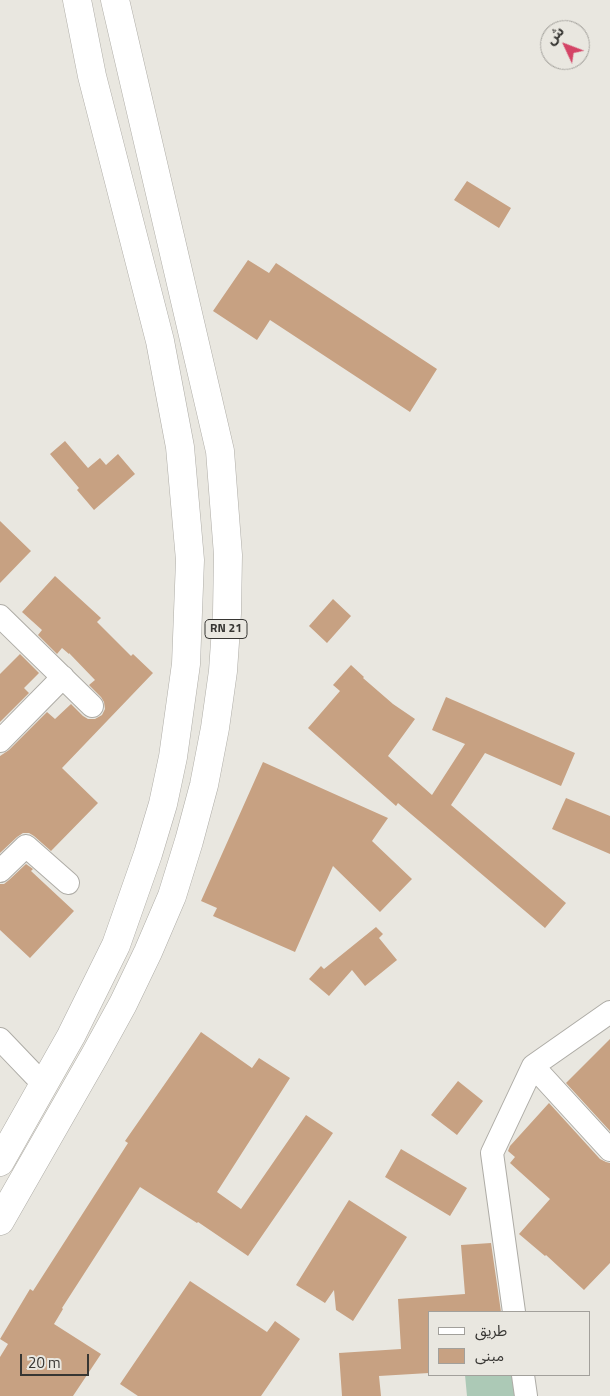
<!DOCTYPE html>
<meta charset="utf-8">
<style>
body{margin:0}
#map{position:relative;width:610px;height:1396px;overflow:hidden;background:#e9e7e0;font-family:"Titillium Web","Noto Sans Arabic",sans-serif}
canvas{display:block}
.legend{position:absolute;left:428px;top:1311px;width:162px;height:65px;box-sizing:border-box;background:#e9e7e0;border:1px solid #a2a09b;margin:0;padding:6px 9px;list-style:none;font-size:15px;color:#373633}
.legend li{display:flex;align-items:center;gap:10px;height:25px}
.legend b{width:25px;border:1px solid #a2a09b}
.north{position:absolute;left:540px;top:20px;width:50px;height:50px;box-sizing:border-box;background:#e9e7e0;border:1px solid #a2a09b;border-radius:50%;rotate:313deg;font-size:14px;font-weight:700;line-height:20px;text-align:center;color:#373633}
.north::after{content:'';display:block;margin:auto;width:18px;height:22px;background:#d44466;clip-path:polygon(50% 0,100% 100%,50% 72%,0 100%)}
.scale{position:absolute;left:20px;top:1354px;width:69px;height:22px;box-sizing:border-box;border:2px solid #373633;border-top:0;padding-left:6px;font-size:15px;line-height:18px;white-space:nowrap;color:#373633;-webkit-text-stroke:4px #e9e7e0;paint-order:stroke}
</style>
<div id="map">
<canvas width="610" height="1396"></canvas>
<ul class="legend">
<li><b style="height:6px;background:#fff"></b>طريق</li>
<li><b style="height:14px;background:#c7a182"></b>مبنى</li>
</ul>
<div class="north">ش</div>
<div class="scale">20 m</div>
</div>
<script>
const c = document.querySelector('canvas').getContext('2d');
c.lineJoin = 'round';
function fillPath(path, color) { c.fillStyle = color; c.fill(path, 'evenodd'); }
const poly = rows => new Path2D(rows.map(r => 'M' + r).join(''));
function strokePath(path, color, width, dash) { c.strokeStyle = color; c.lineWidth = width; c.lineCap = dash ? 'butt' : 'round'; c.setLineDash(dash || []); c.stroke(path); }
function write(font, color, halo, rows, align = 'center') {
  c.font = font + ' "Titillium Web",sans-serif'; c.lineWidth = 4; c.setLineDash([]); c.textBaseline = 'middle'; c.strokeStyle = halo; c.fillStyle = color; for (const [text, x, y, turn = 0] of rows) {
    c.save(); c.translate(x, y); c.rotate((+turn || 0) * Math.PI / 180); c.textAlign = isNaN(turn) ? turn : align; if (halo) c.strokeText(text, 0, 0); c.fillText(text, 0, 0); c.restore();
  }
}
fillPath(poly([
 [465,1375,515,1375,516,1396,467,1396]
]), '#acc9b6');
fillPath(poly([
 [467,181,511,208,499,228,454,200],
 [248,260,269,273,276,263,437,369,410,412,270,320,257,340,213,311],
 [65,441,88,468,100,458,106,465,118,454,135,474,94,510,77,490,79,488,50,454],
 [0,521,31,551,0,583],
 [55,576,101,618,97,622,131,656,133,654,153,673,62,768,98,803,51,851,34,836,29,833,23,833,17,837,0,853,0,756,9,750,47,712,55,719,71,704,83,716,88,719,95,719,102,715,105,709,104,702,101,697,89,685,95,680,69,653,69,654,62,648,57,654,38,635,42,630,22,612],
 [333,599,351,616,327,643,309,626],
 [20,654,39,673,24,688,29,693,0,722,0,674],
 [351,665,364,677,363,678,393,704,415,719,388,756,432,795,465,744,432,730,446,697,575,753,561,786,485,753,451,805,566,903,545,928,398,803,396,806,308,728,340,691,333,685],
 [263,762,388,818,372,841,412,879,380,912,333,866,295,952,213,916,217,908,201,901],
 [566,798,610,816,610,854,552,829],
 [26,864,33,869,31,871,74,911,30,958,0,930,0,884,4,884,9,880],
 [376,927,383,934,379,938,397,960,365,986,352,970,329,996,309,979,321,966,324,969],
 [201,1032,252,1068,259,1058,290,1078,217,1192,241,1209,306,1115,333,1133,248,1256,198,1222,197,1223,140,1187,62,1308,63,1309,54,1324,101,1354,73,1396,0,1396,0,1357,8,1344,0,1339,30,1289,33,1291,128,1143,125,1141],
 [610,1039,610,1131,566,1083],
 [458,1081,483,1101,457,1135,431,1115],
 [549,1103,600,1159,606,1162,610,1163,610,1263,584,1290,546,1255,545,1256,519,1234,550,1199,510,1163,515,1157,508,1151,510,1146],
 [401,1149,467,1188,450,1216,385,1177],
 [349,1200,407,1237,353,1321,336,1310,334,1290,325,1303,296,1285],
 [491,1243,501,1312,429,1312,429,1373,379,1376,381,1396,342,1396,339,1353,401,1349,398,1299,465,1294,461,1245],
 [190,1281,267,1332,275,1321,300,1339,261,1396,138,1396,120,1384]
]), '#c7a182');
const minor = poly([
 [0,616,92,706],
 [0,741,63,677],
 [0,871,26,846,68,883],
 [0,1039,43,1084],
 [533,1066,610,1150],
 [514,1312,492,1153,533,1066,610,1012],
 [523,1375,526,1396]
]);
const primary = poly([
 [0,1162,71,1036,116,945,148,854,163,804,173,757,186,664,190,560,180,447,160,341,92,76,77,0],
 [0,1221,95,1055,123,1004,148,952,172,896,189,841,204,785,215,728,223,671,227,613,228,555,220,451,115,0]
]);
strokePath(minor, '#aeaca6', 24);
strokePath(primary, '#aeaca6', 29);
strokePath(minor, '#fff', 22);
strokePath(primary, '#fff', 28);
for (const [x, y, w] of [
 [226,629,42]
]) { const box = new Path2D(); box.roundRect(x - w / 2, y - 9.5, w, 19, 4); c.fillStyle = '#e9e7e0'; c.fill(box); strokePath(box, '#373633', 1); }
write('bold 12px', '#373633', null, [
 ["RN 21",226,629]
]);
</script>
